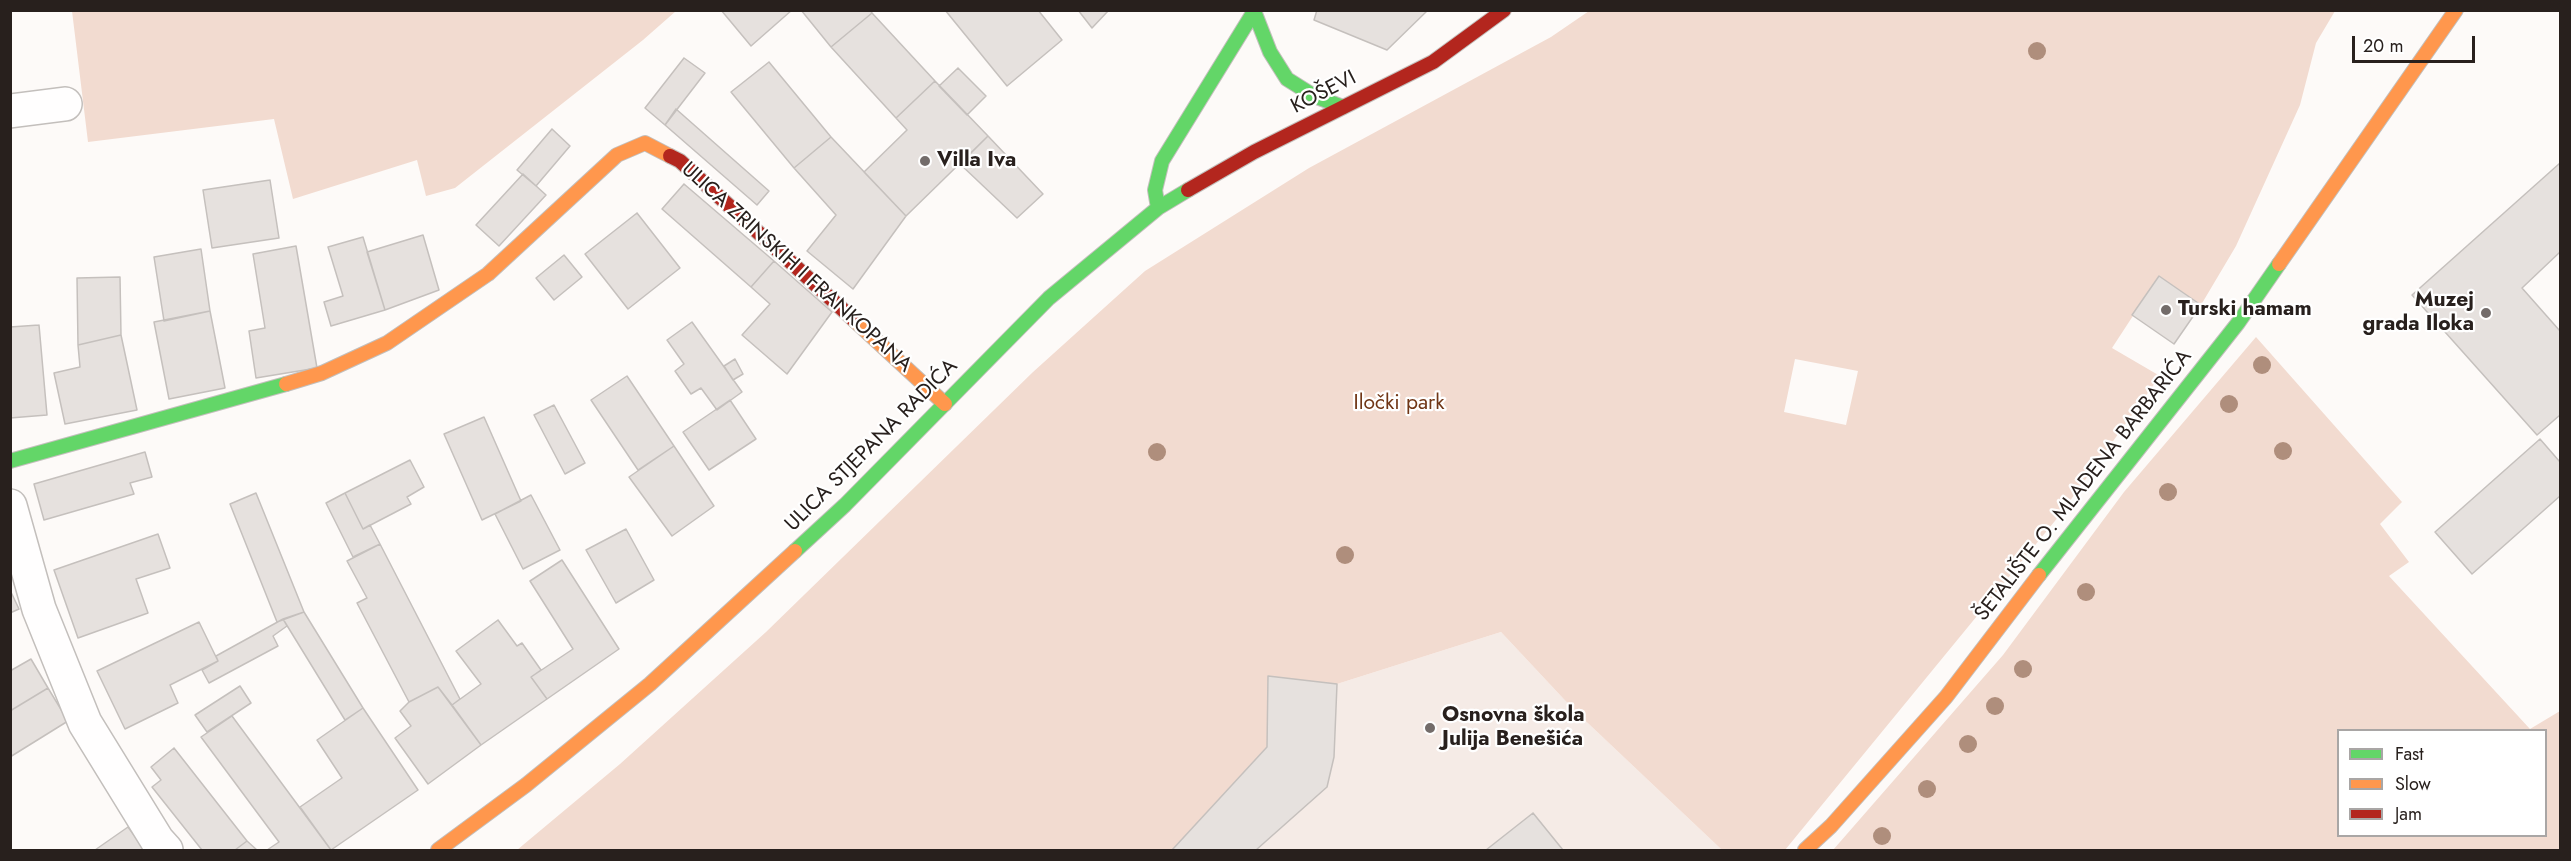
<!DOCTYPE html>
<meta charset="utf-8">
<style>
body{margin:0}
#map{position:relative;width:2571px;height:861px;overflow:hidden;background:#fdfaf8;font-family:Jost,sans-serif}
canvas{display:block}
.frame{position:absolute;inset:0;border:12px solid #28201d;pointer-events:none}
.legend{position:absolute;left:2337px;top:729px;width:210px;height:108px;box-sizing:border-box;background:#fff;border:2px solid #a9a6a5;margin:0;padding:8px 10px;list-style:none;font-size:18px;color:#28201d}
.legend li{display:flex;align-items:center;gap:12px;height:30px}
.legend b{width:30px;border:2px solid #a9a6a5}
.scale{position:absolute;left:2352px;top:36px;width:123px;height:27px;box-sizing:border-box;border:3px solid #28201d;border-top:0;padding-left:8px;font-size:18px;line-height:21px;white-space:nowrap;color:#28201d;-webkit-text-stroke:4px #fff;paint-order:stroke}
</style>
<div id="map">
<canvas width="2571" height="861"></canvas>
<div class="frame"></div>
<ul class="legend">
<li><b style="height:8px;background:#63d668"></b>Fast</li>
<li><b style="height:8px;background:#ff974d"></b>Slow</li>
<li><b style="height:8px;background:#b3261e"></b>Jam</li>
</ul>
<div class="scale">20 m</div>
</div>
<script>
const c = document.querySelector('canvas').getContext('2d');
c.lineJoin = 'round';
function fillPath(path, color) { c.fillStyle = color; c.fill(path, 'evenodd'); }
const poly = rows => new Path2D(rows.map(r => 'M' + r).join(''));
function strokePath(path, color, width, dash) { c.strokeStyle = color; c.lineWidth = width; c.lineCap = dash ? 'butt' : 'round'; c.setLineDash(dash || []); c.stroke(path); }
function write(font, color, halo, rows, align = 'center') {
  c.font = font + ' Jost,sans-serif'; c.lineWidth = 4.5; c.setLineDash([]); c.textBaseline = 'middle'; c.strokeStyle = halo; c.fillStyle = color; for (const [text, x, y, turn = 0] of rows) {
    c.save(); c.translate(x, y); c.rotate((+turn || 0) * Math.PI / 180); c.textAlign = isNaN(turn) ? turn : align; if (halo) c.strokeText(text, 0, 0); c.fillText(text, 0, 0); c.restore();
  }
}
fillPath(poly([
 [1501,632,1574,710,1722,850,1172,850,1267,747,1268,676,1337,684]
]), '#f5ebe6');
fillPath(poly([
 [72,11,72,10,676,11,643,40,455,188,426,196,417,160,293,199,274,119,88,142],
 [1589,11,2335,11,2316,43,2300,105,2236,246,2201,305,2159,276,2112,348,2160,376,2059,516,1785,850,1722,850,1574,710,1501,632,1337,684,1268,676,1267,747,1172,850,517,850,620,764,766,632,1033,372,1145,271,1309,168,1551,37],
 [1795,359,1858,371,1846,425,1784,412],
 [2256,337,2402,502,2380,524,2409,562,2389,576,2530,729,2560,711,2560,850,1833,850,2003,655,2124,492],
 [2338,730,2546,730,2546,836,2338,836]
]), '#f2dbd0');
const building = poly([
 [721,10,792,10,751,46,721,10],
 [801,10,870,10,872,13,831,47,801,10],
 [945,10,1038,10,1062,40,1007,86,945,10],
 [1078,10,1109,10,1092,28,1078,10],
 [1317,10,1428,10,1387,50,1314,20,1317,10],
 [872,13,935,81,896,118,831,47,872,13],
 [684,58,705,73,665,125,645,108,684,58],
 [769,62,831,137,794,168,731,92,769,62],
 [958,68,986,96,967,115,939,86,958,68],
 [935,81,988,136,906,216,864,172,907,130,896,118,935,81],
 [676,109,769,191,757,205,665,125,676,109],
 [552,129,570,146,536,186,517,170,552,129],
 [988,136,1043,194,1017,218,960,164,988,136],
 [831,137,906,216,853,289,807,251,836,215,794,168,831,137],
 [2560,163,2560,252,2522,288,2560,331,2560,415,2537,435,2412,295,2560,163],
 [523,174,546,195,499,246,476,225,523,174],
 [270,180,279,238,212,248,203,190,270,180],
 [684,184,774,261,751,287,662,209,684,184],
 [637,213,680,268,628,309,585,254,637,213],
 [423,235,439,290,385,310,367,252,423,235],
 [363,237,385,310,331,326,324,302,343,296,328,247,363,237],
 [296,246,317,368,256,378,249,331,265,328,253,254,296,246],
 [201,249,210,311,164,321,154,257,201,249],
 [564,255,582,277,554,300,536,278,564,255],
 [774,261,832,312,787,374,742,335,770,304,751,287,774,261],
 [2159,276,2201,305,2174,344,2132,315,2159,276],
 [120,277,121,335,78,345,77,278,120,277],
 [210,311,225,388,169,399,154,322,210,311],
 [692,322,742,392,717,410,701,388,691,394,675,371,684,364,667,340,692,322],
 [39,325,47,415,10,418,10,327,39,325],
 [121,335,137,410,65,424,54,373,80,367,78,345,121,335],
 [735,359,743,374,733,380,724,366,735,359],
 [627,376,674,446,638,470,591,400,627,376],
 [730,400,756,439,709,470,683,432,730,400],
 [554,405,585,463,565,474,534,415,554,405],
 [484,417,521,501,482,520,444,434,484,417],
 [2540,439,2560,462,2560,496,2472,574,2435,532,2540,439],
 [674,446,714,506,672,536,629,477,674,446],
 [145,452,152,477,130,483,134,494,44,520,34,484,145,452],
 [410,460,424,487,407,497,411,504,363,529,345,493,410,460],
 [256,493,304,612,277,622,230,504,256,493],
 [345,493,363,529,370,525,380,544,353,557,326,503,345,493],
 [531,495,560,550,523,569,495,514,531,495],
 [626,529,654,580,616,603,586,550,626,529],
 [158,534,170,568,136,579,148,613,78,638,54,570,158,534],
 [380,544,460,699,452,705,438,687,409,702,357,603,367,598,347,561,380,544],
 [562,560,619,649,547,699,531,677,573,649,530,581,562,560],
 [10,590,19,609,10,613,10,590],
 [304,612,363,708,345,720,283,619,304,612],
 [283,619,287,626,273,636,278,646,209,683,202,670,218,661,216,656,283,619],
 [498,620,517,646,522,643,541,670,531,677,547,699,481,745,452,705,481,684,456,651,498,620],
 [199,622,218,661,170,685,178,703,125,729,97,671,199,622],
 [31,659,48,688,10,711,10,671,31,659],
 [1268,676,1337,684,1334,757,1327,787,1256,850,1172,850,1267,747,1268,676],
 [240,686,251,703,207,732,195,715,240,686],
 [438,687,481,745,428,784,395,738,411,726,400,711,409,702,438,687],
 [48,688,68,721,10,757,10,711,48,688],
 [363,708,418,790,331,850,300,807,342,778,317,740,363,708],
 [232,716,331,850,267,850,279,842,201,737,232,716],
 [174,748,247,841,235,850,202,850,152,787,161,780,151,767,174,748],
 [1533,813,1563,850,1486,850,1533,813],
 [128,827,145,850,95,850,128,827],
 [247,841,257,850,235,850,247,841]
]);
fillPath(building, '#e6e1de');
strokePath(building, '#c5c0bd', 1.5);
const street = poly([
 [10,111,65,104],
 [10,506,39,609,85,723,157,840,166,850]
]);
const fast = poly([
 [1254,11,1270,52,1287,79,1314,96,1343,107],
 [1158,208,1155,190,1162,161,1255,10],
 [10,461,286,384],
 [795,551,845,505,1049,298,1158,208,1188,190],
 [2039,575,2238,323,2279,264]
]);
const slow = poly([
 [2279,264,2456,10],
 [853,319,945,404],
 [286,384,322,373,387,343,488,274,617,155,645,143,670,156],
 [438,850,526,785,650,684,795,551],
 [1805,850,1831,826,1946,697,2039,575]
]);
const jam = poly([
 [670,156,680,161,853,319],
 [1188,190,1254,152,1433,62,1504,10]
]);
strokePath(street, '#c3bfbc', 36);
strokePath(fast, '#c3bfbc', 16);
strokePath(slow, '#c3bfbc', 16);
strokePath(jam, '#c3bfbc', 16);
strokePath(street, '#fffefe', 33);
strokePath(fast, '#63d668', 14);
strokePath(slow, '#ff974d', 14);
strokePath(jam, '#b3261e', 14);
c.fillStyle = '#af8e7c';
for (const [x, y] of [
 [2037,51],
 [2262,365],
 [2229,404],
 [2283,451],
 [1157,452],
 [2168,492],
 [1345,555],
 [2086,592],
 [2023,669],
 [1995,706],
 [1968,744],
 [1927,789],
 [1882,836]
]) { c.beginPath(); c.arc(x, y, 9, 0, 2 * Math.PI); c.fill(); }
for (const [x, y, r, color] of [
 [925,161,6,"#736c6a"],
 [2166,310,6,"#736c6a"],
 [2486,313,6,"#736c6a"],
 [1430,728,6,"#736c6a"]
]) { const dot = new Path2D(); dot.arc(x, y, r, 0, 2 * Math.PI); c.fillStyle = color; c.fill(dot); strokePath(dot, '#fff', 2); }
write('21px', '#28201d', '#fff', [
 ["KOŠEVI",1324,93,-27],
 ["ULICA ZRINSKIH I FRANKOPANA",796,268,42],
 ["ULICA STJEPANA RADIĆA",872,446,-45],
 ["ŠETALIŠTE O. MLADENA BARBARIĆA",2084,486,-52]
]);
write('bold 21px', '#28201d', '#fff', [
 ["Villa Iva",937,161],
 ["Muzej",2474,301,"right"],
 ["grada Iloka",2474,325,"right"],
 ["Turski hamam",2178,310],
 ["Osnovna škola",1442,716],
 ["Julija Benešića",1442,740]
], 'left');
write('21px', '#703616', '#fff', [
 ["Iločki park",1399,404]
]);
</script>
